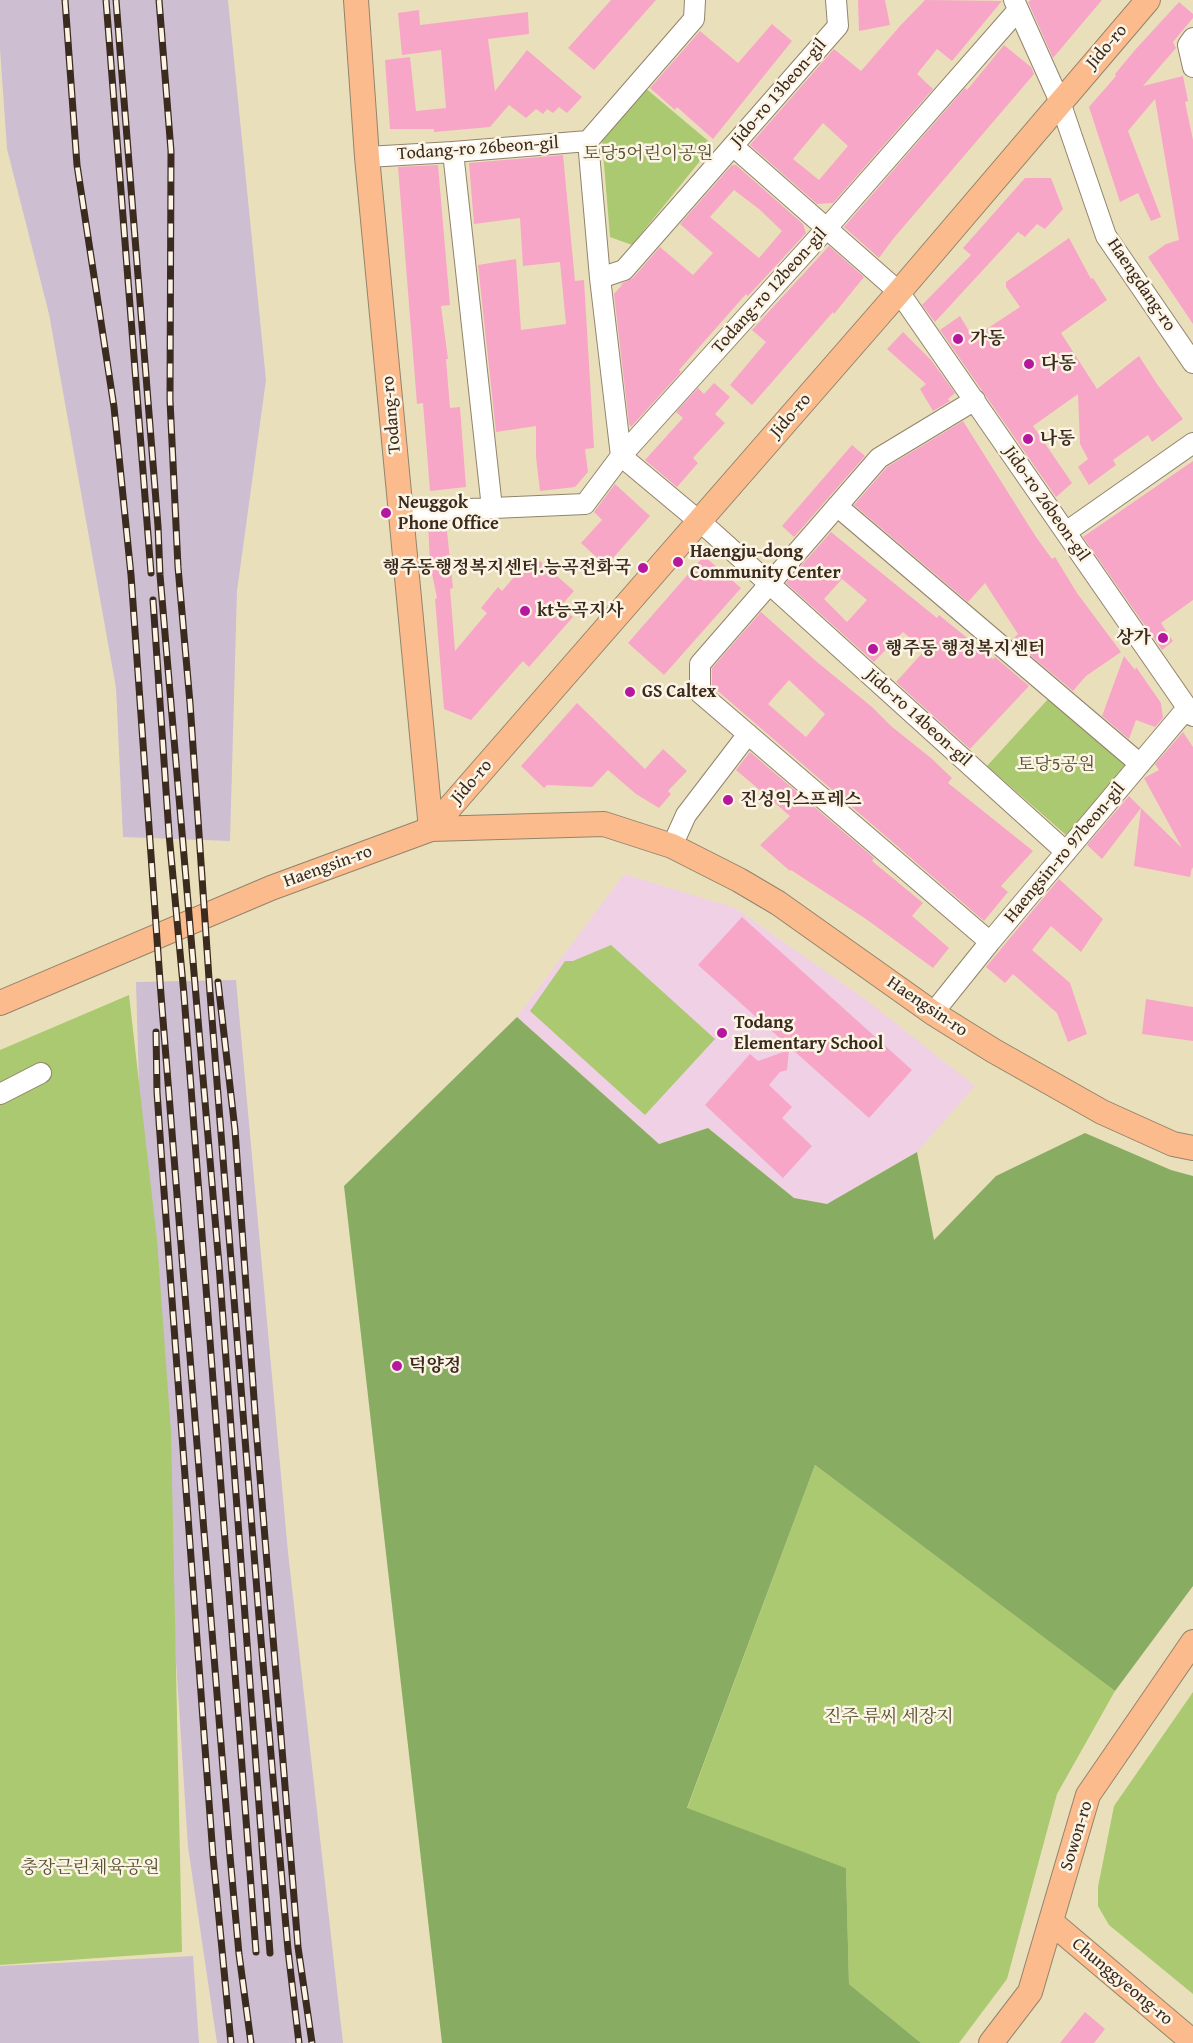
<!DOCTYPE html>
<meta charset="utf-8">
<style>
body{margin:0}
canvas{display:block;background:#eadfbb}
</style>
<canvas width="1193" height="2043"></canvas>
<script>
const c = document.querySelector('canvas').getContext('2d');
c.lineJoin = 'round';
function fillPath(path, color) { c.fillStyle = color; c.fill(path, 'evenodd'); }
const poly = rows => new Path2D(rows.map(r => 'M' + r).join(''));
function strokePath(path, color, width, dash) { c.strokeStyle = color; c.lineWidth = width; c.lineCap = dash ? 'butt' : 'round'; c.setLineDash(dash || []); c.stroke(path); }
function write(font, color, halo, rows, align = 'center') {
  c.font = font + ' "Gentium Book Plus","Noto Serif KR",serif'; c.lineWidth = 5; c.setLineDash([]); c.textBaseline = 'middle'; c.strokeStyle = halo; c.fillStyle = color; for (const [text, x, y, turn = 0] of rows) {
    c.save(); c.translate(x, y); c.rotate((+turn || 0) * Math.PI / 180); c.textAlign = isNaN(turn) ? turn : align; if (halo) c.strokeText(text, 0, 0); c.fillText(text, 0, 0); c.restore();
  }
}
fillPath(poly([
 [624,874,735,908,865,999,975,1086,917,1152,827,1204,794,1198,708,1128,659,1144,517,1017]
]), '#f0d0e5');
fillPath(poly([
 [0,0,228,0,266,380,237,591,230,841,123,837,116,688,49,314,7,149,0,49],
 [236,980,288,1552,343,2043,217,2043,188,1847,139,1086,136,982],
 [193,1956,199,2043,0,2043,0,1966]
]), '#cebed2');
fillPath(poly([
 [643,86,713,145,632,245,610,237,602,140],
 [1049,698,1127,767,1066,835,987,766],
 [611,945,715,1039,645,1115,530,1011,565,961,573,961],
 [129,995,157,1240,171,1432,182,1952,0,1965,0,1050],
 [815,1465,1115,1691,1057,1794,1007,1979,959,2043,921,2043,849,1984,846,1868,687,1809],
 [1193,1692,1193,1994,1109,1925,1098,1906,1098,1887,1114,1806]
]), '#abc970');
fillPath(poly([
 [517,1017,659,1144,708,1128,794,1198,827,1204,917,1152,934,1240,996,1176,1085,1133,1171,1170,1193,1176,1193,1586,1115,1691,815,1465,687,1808,846,1868,849,1984,921,2043,442,2043,344,1186]
]), '#88ad62');
fillPath(poly([
 [611,0,656,0,594,70,568,48],
 [858,0,885,0,890,25,859,31],
 [925,0,1002,1,952,61,937,49,917,74,933,89,833,203,817,204,750,145,834,49,861,71,900,26],
 [823,123,848,146,819,180,793,159],
 [1031,0,1102,0,1053,58,1028,2],
 [1179,2,1193,14,1193,18,1173,42,1176,48,1143,86,1183,76,1188,101,1185,102,1193,140,1193,324,1148,257,1166,244,1179,240,1155,99,1128,131,1161,217,1151,221,1138,193,1120,202,1089,107,1116,76,1115,74,1135,50],
 [419,10,420,25,528,12,529,34,488,39,495,91,527,50,582,97,567,113,559,107,553,113,547,109,543,114,536,109,526,118,509,105,490,127,434,132,434,129,390,129,385,60,410,57,416,111,446,108,441,50,402,55,398,13],
 [772,24,792,41,713,139,677,107,675,110,650,88,700,31,738,63],
 [1004,45,1031,67,1034,74,893,239,879,258,844,227,965,88,967,90],
 [563,155,575,281,584,280,594,448,585,449,588,472,575,487,540,491,536,457,536,426,496,432,478,265,516,259,521,330,566,324,560,262,523,266,520,218,474,224,469,163],
 [438,165,450,305,441,306,448,359,446,359,450,408,460,407,466,487,430,491,423,403,417,404,398,167],
 [732,165,736,165,803,224,806,233,748,296,746,294,679,370,681,372,631,427,629,424,614,294,622,285,621,284,633,278,660,247,693,275,713,253,680,224],
 [734,190,759,209,782,231,759,258,710,217],
 [1025,178,1051,178,1063,209,1045,229,1037,224,1025,237,1018,232,935,322,922,305,971,255,963,248],
 [1069,238,1091,279,1093,278,1107,300,1061,333,1097,389,1139,356,1157,384,1183,419,1152,442,1148,435,1113,460,1116,465,1089,485,1078,467,1088,459,1080,444,1078,394,1033,426,1072,483,1056,497,940,330,960,316,973,338,1020,307,1006,287,1006,282],
 [829,246,864,277,834,314,833,312,752,405,730,385,766,342,752,330],
 [903,332,931,360,955,393,948,399,950,401,933,411,920,389,926,384,887,349],
 [714,383,730,397,715,414,725,423,693,458,698,463,677,487,645,460,683,418,676,412,698,388,704,394],
 [963,421,1036,537,1052,559,1055,557,1077,593,1121,652,1086,676,1073,691,1012,640,1018,634,985,583,968,602,854,505,887,467],
 [852,445,865,456,794,537,782,526],
 [1193,461,1193,600,1161,623,1173,641,1162,650,1083,537],
 [615,484,650,516,606,566,581,543,602,520,594,512],
 [446,522,453,588,450,589,455,651,487,613,481,608,498,587,502,591,533,555,574,591,560,607,573,617,529,667,523,661,471,720,444,709,435,599,437,598,430,564,428,523],
 [831,532,937,618,939,615,993,659,995,657,1029,686,970,749,896,682,925,650,903,632,874,662,786,583],
 [842,579,867,600,847,622,824,599],
 [704,556,741,588,664,675,628,643],
 [761,612,817,662,872,707,891,726,931,758,952,778,948,783,1033,851,1001,886,1008,892,984,921,712,686,712,668],
 [789,680,825,714,806,737,768,704],
 [1124,656,1135,670,1136,667,1161,703,1163,718,1155,727,1136,720,1129,739,1102,716],
 [577,703,645,769,663,749,687,771,668,791,671,794,659,808,636,794,608,770,592,787,547,785,544,788,521,766],
 [1183,732,1193,747,1193,869,1192,867,1190,877,1134,866,1141,808,1182,848,1144,778,1159,770,1155,764],
 [750,752,874,858,872,861,923,903,912,916,949,948,933,968,866,919,791,870,790,871,760,845,790,816,736,770],
 [1129,796,1141,808,1102,859,1087,845],
 [1059,879,1103,919,1081,952,1051,926,1032,950,1070,983,1087,1034,1068,1042,1057,1013,1013,974,1005,983,986,967],
 [742,917,912,1070,869,1118,698,965],
 [1146,999,1193,1007,1193,1041,1142,1034],
 [789,1050,787,1070,780,1072,769,1085,792,1107,782,1118,812,1146,783,1178,705,1105,750,1054,758,1061],
 [1085,2012,1105,2029,1094,2043,1060,2043]
]), '#f8a6c7');
const minor = poly([
 [1014,0,1060,102,1106,236,1193,363],
 [1193,38,1188,45,1193,67],
 [588,141,600,278,621,456,712,532,1066,852],
 [733,146,899,292,1193,716],
 [453,152,492,508],
 [367,157,453,152,588,141,694,19,695,0],
 [600,278,624,270,838,26,836,0],
 [975,400,879,458,700,664,700,693,990,942],
 [837,506,1140,764],
 [401,512,585,504,621,456,826,229,1018,10],
 [1066,532,1193,443],
 [672,846,686,815,748,734],
 [933,1013,990,942,1187,708],
 [0,1094,41,1073]
]);
const major = poly([
 [356,0,367,157,431,829],
 [431,829,899,292,1148,0],
 [0,1003,271,888,431,829,604,824,672,846,739,880,778,903,933,1013,994,1051,1102,1112,1173,1144,1193,1148],
 [1051,1922,1193,2042],
 [991,2043,1030,1992,1088,1795,1193,1642]
]);
strokePath(minor, '#92846c', 22);
strokePath(major, '#92846c', 26);
strokePath(minor, '#fff', 20);
strokePath(major, '#fbbb8d', 24);
const rail = poly([
 [65,0,77,165,114,407,131,575,161,995,230,1856,239,1954,251,2043],
 [106,0,151,573],
 [116,0,158,526,160,575,219,1265,270,1953],
 [159,0,171,151,170,400,178,567,190,703,210,993,259,1617,288,1950,299,2043],
 [153,600,169,834,184,995,256,1952],
 [218,982,235,1130,256,1427,298,1947,312,2043],
 [156,1032,157,1092,162,1164,213,1856,231,2043]
]);
strokePath(rail, '#3b2a1e', 7);
strokePath(rail, '#fcf5e5', 4.5, [14]);
for (const [x, y, r, color] of [
 [958,339,6,"#b5179e"],
 [1029,364,6,"#b5179e"],
 [1028,439,6,"#b5179e"],
 [386,513,6,"#b5179e"],
 [678,562,6,"#b5179e"],
 [643,568,6,"#b5179e"],
 [525,611,6,"#b5179e"],
 [1163,638,6,"#b5179e"],
 [873,649,6,"#b5179e"],
 [630,692,6,"#b5179e"],
 [728,800,6,"#b5179e"],
 [722,1033,6,"#b5179e"],
 [397,1366,6,"#b5179e"]
]) { const dot = new Path2D(); dot.arc(x, y, r, 0, 2 * Math.PI); c.fillStyle = color; c.fill(dot); strokePath(dot, '#fcf5e5', 2); }
write('18px', '#3b2a1e', '#fcf5e5', [
 ["Jido-ro",1107,47,-49],
 ["Jido-ro 13beon-gil",779,93,-49],
 ["Todang-ro 26beon-gil",478,149,-4],
 ["Haengdang-ro",1141,285,56],
 ["Todang-ro 12beon-gil",770,291,-48],
 ["Todang-ro",392,415,-95],
 ["Jido-ro",791,416,-49],
 ["Jido-ro 26beon-gil",1046,504,55],
 ["Jido-ro 14beon-gil",918,718,42],
 ["Jido-ro",472,782,-49],
 ["Haengsin-ro 97beon-gil",1065,853,-50],
 ["Haengsin-ro",328,867,-20],
 ["Haengsin-ro",927,1007,34],
 ["Sowon-ro",1077,1836,-73],
 ["Chunggyeong-ro",1122,1982,40]
]);
write('18px', '#575232', '#fcf5e5', [
 ["토당5어린이공원",648,154],
 ["토당5공원",1056,765],
 ["진주 류씨 세장지",889,1717],
 ["충장근린체육공원",90,1868]
]);
write('bold 18px', '#3b2a1e', '#fcf5e5', [
 ["가동",970,339],
 ["다동",1041,364],
 ["나동",1040,439],
 ["Neuggok",398,503],
 ["Phone Office",398,524],
 ["Haengju-dong",690,552],
 ["Community Center",690,573],
 ["행주동행정복지센터.능곡전화국",631,568,"right"],
 ["kt능곡지사",537,611],
 ["상가",1151,638,"right"],
 ["행주동 행정복지센터",885,649],
 ["GS Caltex",642,692],
 ["진성익스프레스",740,800],
 ["Todang",734,1023],
 ["Elementary School",734,1044],
 ["덕양정",409,1366]
], 'left');
</script>
